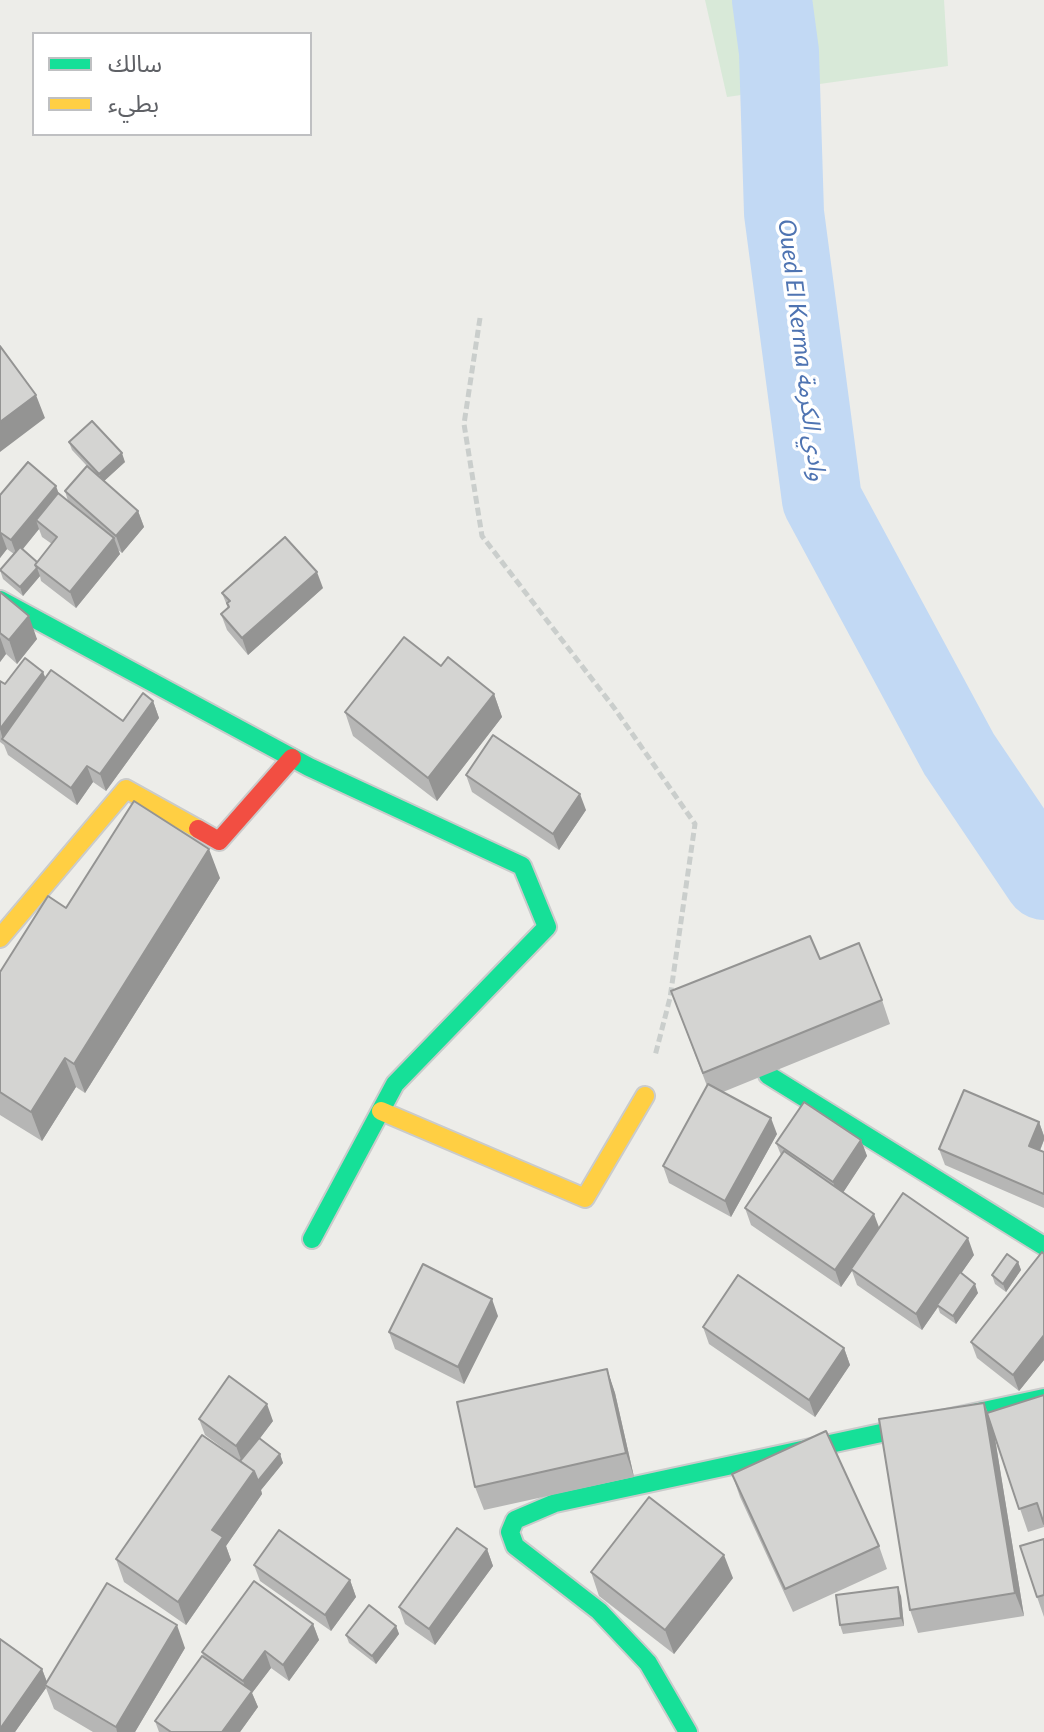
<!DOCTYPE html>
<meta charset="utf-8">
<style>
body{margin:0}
#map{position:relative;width:1044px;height:1732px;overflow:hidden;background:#edede9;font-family:Lato,"Noto Sans Arabic",sans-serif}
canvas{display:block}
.legend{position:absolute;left:32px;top:32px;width:280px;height:104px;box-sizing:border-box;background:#fff;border:2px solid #bfc0c2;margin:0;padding:10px 14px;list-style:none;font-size:24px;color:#5f6166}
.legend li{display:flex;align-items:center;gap:16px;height:40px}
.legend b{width:40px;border:2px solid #bfc0c2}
</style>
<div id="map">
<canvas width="1044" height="1732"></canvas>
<ul class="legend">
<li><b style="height:10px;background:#16e098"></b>سالك</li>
<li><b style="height:10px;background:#ffcf43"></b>بطيء</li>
</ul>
</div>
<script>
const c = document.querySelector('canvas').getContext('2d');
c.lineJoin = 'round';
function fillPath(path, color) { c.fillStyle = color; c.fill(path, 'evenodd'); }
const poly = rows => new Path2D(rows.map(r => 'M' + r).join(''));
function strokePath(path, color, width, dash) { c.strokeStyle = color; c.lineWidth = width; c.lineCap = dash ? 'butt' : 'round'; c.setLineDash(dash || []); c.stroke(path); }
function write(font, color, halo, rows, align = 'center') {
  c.font = font + ' Lato,"Noto Sans Arabic",sans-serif'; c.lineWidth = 7; c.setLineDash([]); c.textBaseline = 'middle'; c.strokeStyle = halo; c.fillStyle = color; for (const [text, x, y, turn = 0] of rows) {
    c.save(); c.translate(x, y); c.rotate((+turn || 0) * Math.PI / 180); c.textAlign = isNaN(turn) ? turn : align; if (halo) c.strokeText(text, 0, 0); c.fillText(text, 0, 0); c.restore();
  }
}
fillPath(poly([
 [705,0,944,0,948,66,727,97]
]), '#d8e9d8');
strokePath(poly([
 [772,0,779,52,784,213,822,500,959,754,1044,880]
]), '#c2d9f4', 80);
const fast = poly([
 [0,600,309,767,522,866,547,927,395,1084,312,1239],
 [768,1075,1044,1246],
 [688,1732,648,1663,599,1611,515,1546,510,1532,515,1520,555,1503,1044,1398]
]);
const slow = poly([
 [0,938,126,789,198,829],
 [381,1111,585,1198,645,1096]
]);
const jam = poly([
 [198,829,219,841,292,758]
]);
strokePath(fast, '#cacbcb', 22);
strokePath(slow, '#cacbcb', 22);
strokePath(jam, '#cacbcb', 22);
strokePath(poly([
 [480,318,464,424,482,536,615,709,695,824,670,998,655,1056]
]), '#cacecc', 5, [8, 4]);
strokePath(fast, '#16e098', 18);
strokePath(slow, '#ffcf43', 18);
strokePath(jam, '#f24e42', 18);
fillPath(poly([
 [69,442,125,462,104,481,138,511,144,527,122,553,118,550,120,554,76,608,41,581,40,576,23,596,3,579,0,570,14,554,7,549,0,558,0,495,59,493,68,501,65,491,87,466,72,450],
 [39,529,42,537,52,544,37,562,23,549],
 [323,588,248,655,227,630,221,614,228,608,222,593],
 [0,592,37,639,17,664,6,654,0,662],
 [43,672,45,678,123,721,153,701,159,718,106,791,93,782,77,805,8,755,4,745,0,742,0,681,5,684],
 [494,694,502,717,437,801,353,736,345,712],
 [466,775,586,810,559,850,472,792],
 [220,878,85,1093,76,1087,42,1141,0,1115,0,972,66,908],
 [820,959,882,1000,890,1024,723,1092,777,1134,731,1217,669,1183,663,1166,707,1086,671,991],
 [1039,1122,1044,1136,1044,1140,1040,1151,1044,1152,1044,1208,945,1165,939,1149],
 [861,1140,867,1156,843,1192,879,1228,974,1255,961,1273,978,1293,956,1324,940,1313,938,1307,922,1330,857,1285,852,1271,841,1287,751,1225,745,1208,781,1155,776,1143],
 [1044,1254,1044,1360,1019,1391,977,1358,971,1342],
 [1018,1262,1021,1270,1006,1292,995,1284,992,1275],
 [498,1316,464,1384,395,1349,389,1332],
 [703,1327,844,1348,850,1365,815,1417,709,1344],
 [607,1369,615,1393,634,1477,484,1510,475,1487],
 [1044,1395,1044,1527,1028,1532,994,1433,1024,1616,918,1633,910,1610,984,1403,988,1413],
 [199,1419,273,1421,260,1438,280,1454,283,1463,261,1490,262,1494,226,1546,231,1560,186,1625,124,1582,116,1559,240,1461,205,1435],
 [732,1474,879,1546,887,1569,793,1612,740,1497],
 [1044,1539,1044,1617,1037,1597],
 [487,1549,493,1566,435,1645,405,1624,399,1607],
 [254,1565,350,1580,356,1597,331,1631,260,1581],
 [591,1572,733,1578,674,1654,599,1596],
 [901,1596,904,1626,843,1634,840,1625],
 [313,1624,319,1640,289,1681,271,1668,252,1693,258,1707,240,1732,159,1732,155,1721,203,1656,202,1652],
 [396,1626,399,1634,376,1664,349,1643,346,1635],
 [185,1648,135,1732,93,1732,54,1709,46,1688,15,1732,0,1732,42,1669,47,1682]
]), '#b6b6b5');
fillPath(poly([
 [36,395,45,418,0,452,0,422],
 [122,453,125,462,102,483,99,474],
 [56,486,62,502,36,520,39,529,17,556,11,540],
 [138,511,144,527,122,553,116,536],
 [1,533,7,549,0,558,0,534],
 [114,538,120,554,76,608,70,592],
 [37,568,40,576,23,596,20,587],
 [317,572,323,588,248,655,242,638],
 [29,616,37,639,17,664,9,640],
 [0,637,6,654,0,662],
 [43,672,50,689,3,740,0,729],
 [494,694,502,717,437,801,428,778],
 [153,701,159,718,106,791,100,774],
 [87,766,93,782,77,805,71,788],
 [580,794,586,810,559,850,553,834],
 [209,849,220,878,85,1093,74,1064],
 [65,1058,76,1087,42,1141,31,1112],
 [771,1118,777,1134,731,1217,725,1201],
 [1039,1122,1044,1136,1044,1140,1035,1162,1029,1146],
 [861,1140,867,1156,839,1199,833,1182],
 [874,1214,880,1230,851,1269,852,1271,841,1287,835,1270],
 [968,1238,974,1255,922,1330,916,1314],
 [1018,1262,1021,1270,1006,1292,1003,1284],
 [975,1284,978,1293,956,1324,953,1316],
 [492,1299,498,1316,464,1384,458,1367],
 [1044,1335,1044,1360,1019,1391,1013,1375],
 [844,1348,850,1365,815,1417,809,1400],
 [607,1369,615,1393,634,1477,626,1453],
 [984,1403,993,1426,1024,1616,1015,1593],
 [267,1404,273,1421,242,1462,236,1446],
 [280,1454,283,1463,261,1490,262,1494,226,1546,231,1560,186,1625,178,1602,212,1530,254,1471],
 [487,1549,493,1566,435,1645,429,1629],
 [724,1555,733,1578,674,1654,665,1630],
 [350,1580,356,1597,331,1631,325,1615],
 [898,1587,901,1596,904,1626,901,1618],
 [313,1624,319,1640,289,1681,283,1665],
 [177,1625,185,1648,135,1732,117,1732,116,1727],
 [396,1626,399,1634,376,1664,372,1656],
 [265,1651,271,1668,252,1693,258,1707,240,1732,222,1732,248,1696,243,1681],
 [42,1669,48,1685,45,1685,46,1688,15,1732,0,1732,0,1729]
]), '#949493');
const building = poly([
 [0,346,36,395,0,422,0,346],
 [92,421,122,453,99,474,69,442,92,421],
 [28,462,56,486,11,540,1,533,0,534,0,495,28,462],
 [87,466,138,511,116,536,65,491,87,466],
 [58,493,114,538,70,592,35,565,57,537,36,520,58,493],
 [285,537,317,572,242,638,221,614,229,607,227,603,230,601,222,593,285,537],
 [20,547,37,562,35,565,37,568,20,587,0,570,20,547],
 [0,592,29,616,9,640,0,633,0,592],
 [404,637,441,666,448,657,494,694,428,778,345,712,404,637],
 [25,658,43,672,0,729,0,681,5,684,25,658],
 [51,670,123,721,143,693,153,701,100,774,87,766,71,788,2,739,51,670],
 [493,735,580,794,553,834,466,775,493,735],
 [134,801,209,849,74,1064,65,1058,31,1112,0,1092,0,972,48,896,66,908,134,801],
 [810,936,820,959,859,943,882,1000,703,1073,671,991,810,936],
 [708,1084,771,1118,725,1201,663,1166,708,1084],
 [964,1090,1039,1122,1029,1146,1044,1152,1044,1194,939,1149,964,1090],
 [804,1102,861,1140,833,1182,776,1143,804,1102],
 [784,1151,874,1214,835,1270,745,1208,784,1151],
 [903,1193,968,1238,916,1314,851,1269,903,1193],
 [1042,1252,1044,1254,1044,1335,1013,1375,971,1342,1042,1252],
 [1007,1254,1018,1262,1003,1284,992,1275,1007,1254],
 [423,1264,492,1299,458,1367,389,1332,423,1264],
 [960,1272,975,1284,953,1316,937,1305,960,1272],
 [738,1275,844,1348,809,1400,703,1327,738,1275],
 [607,1369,626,1453,475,1487,457,1402,607,1369],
 [229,1376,267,1404,236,1446,199,1419,229,1376],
 [1044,1395,1044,1524,1037,1503,1019,1509,987,1413,1044,1395],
 [984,1403,1015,1593,910,1610,879,1419,984,1403],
 [826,1431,879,1546,785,1589,732,1474,826,1431],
 [202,1435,254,1471,212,1530,223,1537,178,1602,116,1559,202,1435],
 [259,1438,280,1454,258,1481,254,1471,240,1461,259,1438],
 [649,1497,724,1555,665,1630,591,1572,649,1497],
 [457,1528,487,1549,429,1629,399,1607,457,1528],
 [279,1530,350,1580,325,1615,254,1565,279,1530],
 [1044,1539,1044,1595,1037,1597,1020,1546,1044,1539],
 [254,1581,313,1624,283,1665,265,1651,243,1681,202,1652,254,1581],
 [107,1583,177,1625,116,1727,45,1685,107,1583],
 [898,1587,901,1618,840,1625,836,1595,898,1587],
 [369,1605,396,1626,372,1656,346,1635,369,1605],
 [0,1639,42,1669,0,1729,0,1639],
 [202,1656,252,1691,222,1732,171,1732,155,1721,202,1656]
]);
fillPath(building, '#d4d4d2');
strokePath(building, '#949493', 2);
write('italic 24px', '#4f74b2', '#fff', [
 ["Oued El Kerma وادي الكرمة",802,350,83]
]);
</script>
